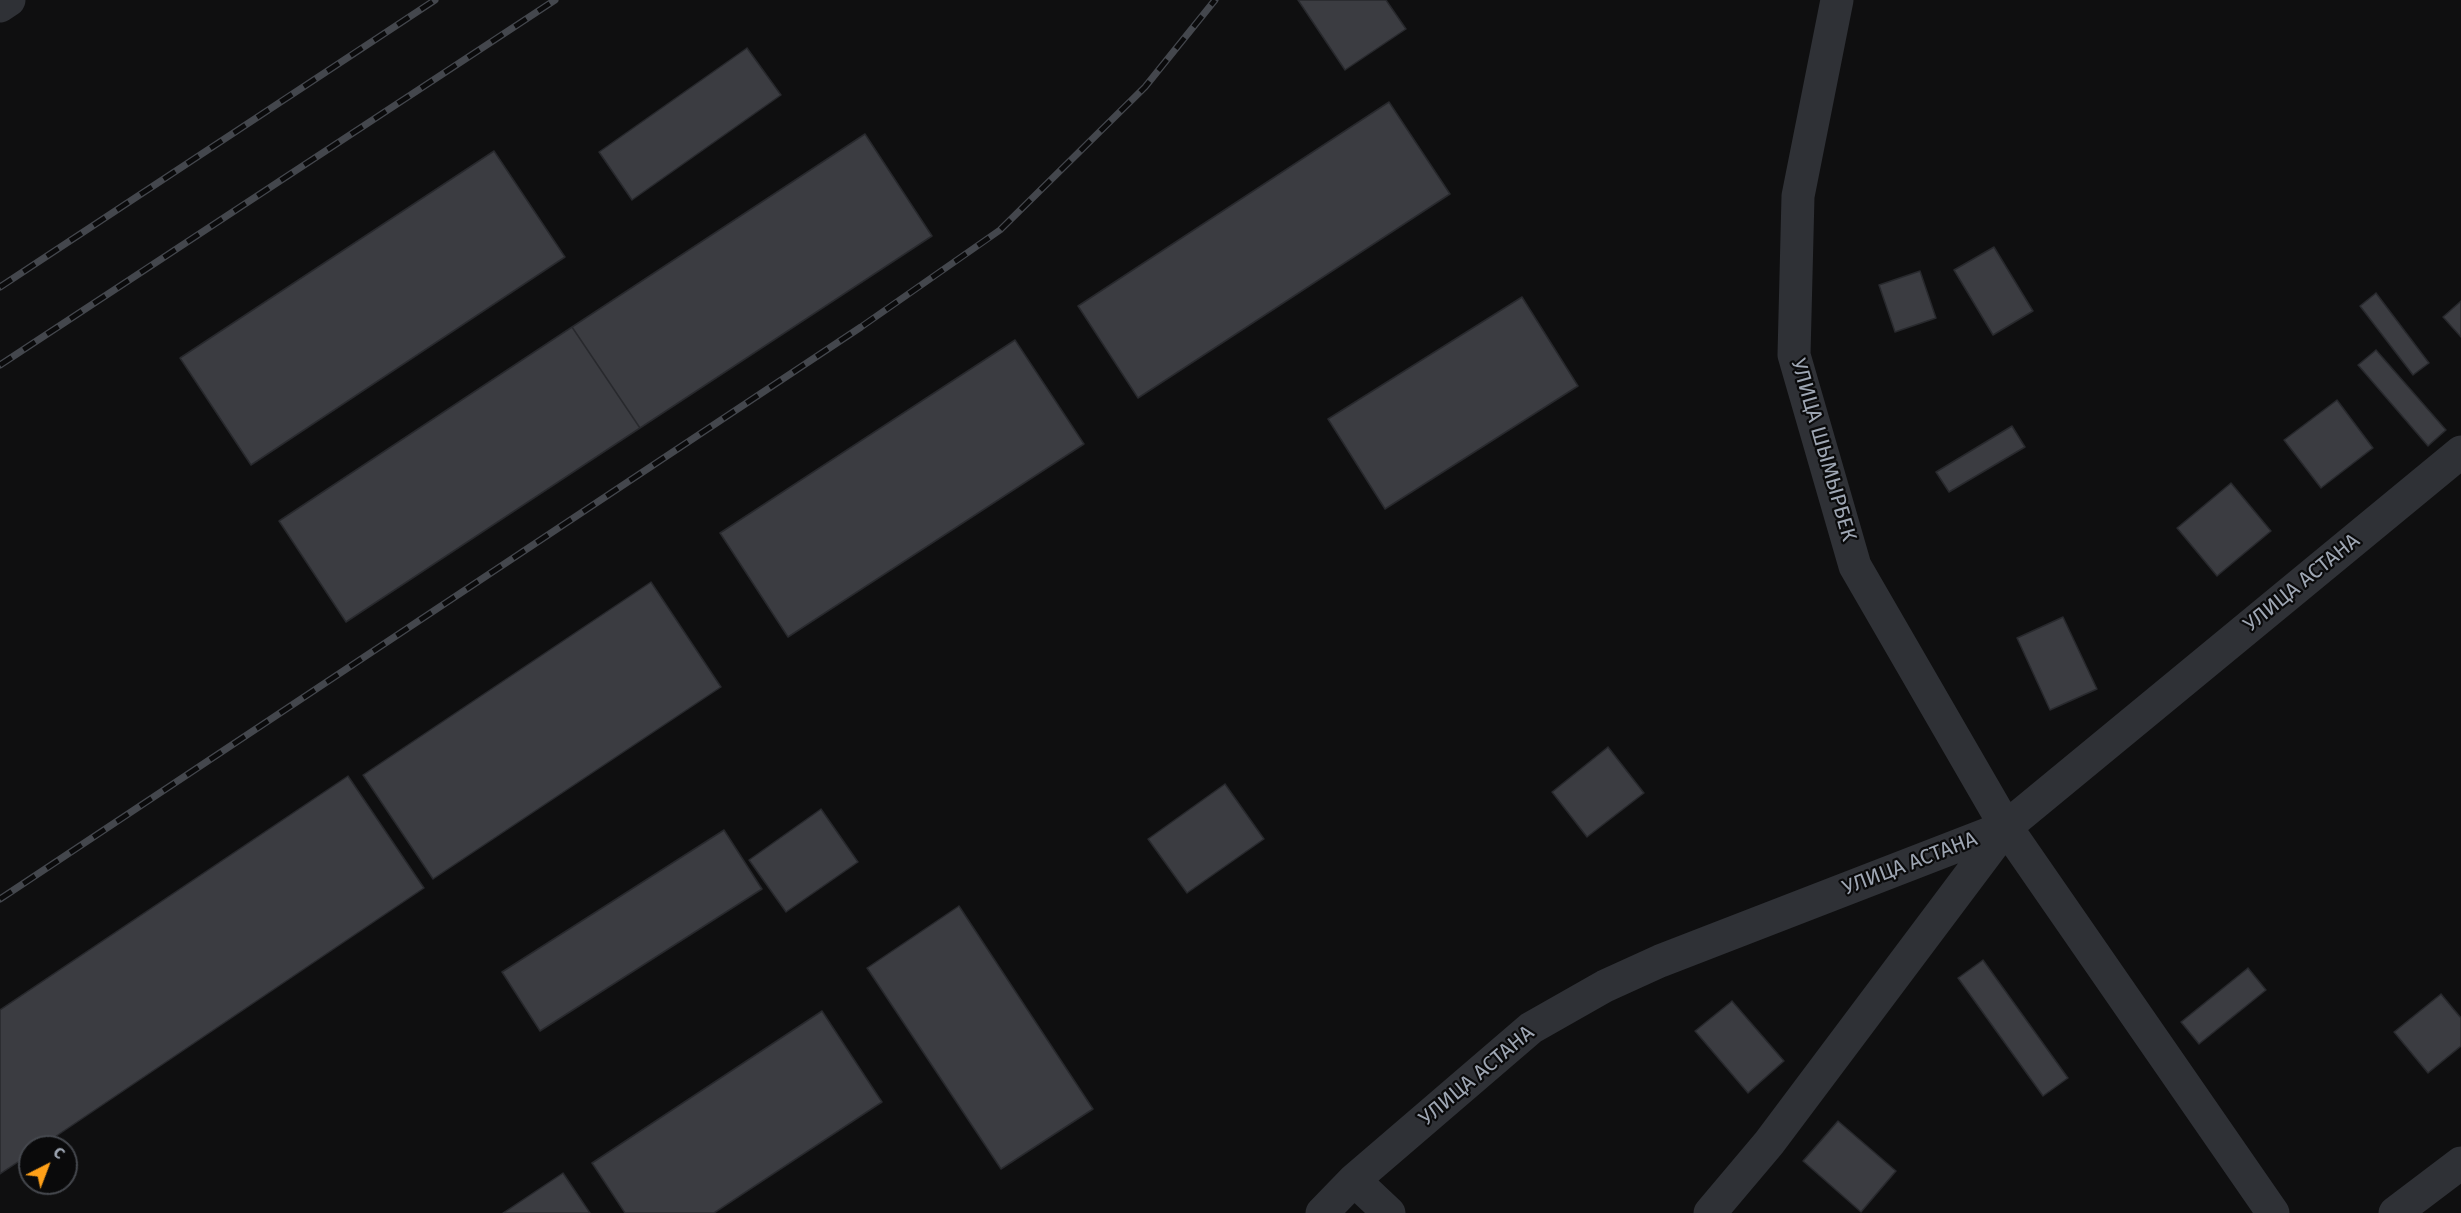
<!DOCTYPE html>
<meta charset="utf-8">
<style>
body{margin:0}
#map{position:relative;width:2461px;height:1213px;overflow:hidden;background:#0f0f10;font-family:"Fira Sans",sans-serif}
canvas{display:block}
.north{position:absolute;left:18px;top:1135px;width:60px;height:60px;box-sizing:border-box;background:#0a0a0b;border:2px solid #45484e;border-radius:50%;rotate:42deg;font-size:16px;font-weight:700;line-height:24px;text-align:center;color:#9ea6b3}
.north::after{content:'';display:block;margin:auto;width:21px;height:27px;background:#ffa018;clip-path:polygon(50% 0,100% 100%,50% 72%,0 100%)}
</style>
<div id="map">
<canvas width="2461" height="1213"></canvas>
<div class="north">С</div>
</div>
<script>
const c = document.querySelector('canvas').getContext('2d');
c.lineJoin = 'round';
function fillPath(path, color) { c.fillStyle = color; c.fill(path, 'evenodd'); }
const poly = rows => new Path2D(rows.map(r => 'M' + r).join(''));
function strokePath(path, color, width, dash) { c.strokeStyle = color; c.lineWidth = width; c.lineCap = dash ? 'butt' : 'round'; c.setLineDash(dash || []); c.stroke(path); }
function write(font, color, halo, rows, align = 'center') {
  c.font = font + ' "Fira Sans",sans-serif'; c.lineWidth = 4.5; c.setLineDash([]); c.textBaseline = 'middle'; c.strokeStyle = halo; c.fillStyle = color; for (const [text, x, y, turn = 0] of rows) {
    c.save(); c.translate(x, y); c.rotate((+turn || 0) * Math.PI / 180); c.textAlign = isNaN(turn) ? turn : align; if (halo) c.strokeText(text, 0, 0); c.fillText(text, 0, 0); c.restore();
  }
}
const building = poly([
 [1298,0,1386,0,1406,29,1345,70,1298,0],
 [747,48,781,95,632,200,599,152,747,48],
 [1389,102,1450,194,1138,398,1078,306,1389,102],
 [865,134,932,236,640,428,572,327,865,134],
 [494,151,565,257,251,465,180,358,494,151],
 [1994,247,2033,311,1993,335,1954,270,1994,247],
 [1920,271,1936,318,1895,332,1879,285,1920,271],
 [2376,293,2429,363,2413,375,2360,306,2376,293],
 [1522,297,1578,386,1385,509,1328,419,1522,297],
 [2461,301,2461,337,2443,317,2461,301],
 [572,327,640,428,346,622,279,521,572,327],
 [1015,340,1084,444,788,637,720,533,1015,340],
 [2376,350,2446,430,2428,446,2358,365,2376,350],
 [2337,400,2373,448,2321,488,2284,440,2337,400],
 [2012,426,2025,447,1949,492,1936,472,2012,426],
 [2231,483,2271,531,2217,576,2177,528,2231,483],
 [651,582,721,687,433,879,363,775,651,582],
 [2063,617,2097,689,2050,710,2017,638,2063,617],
 [1608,747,1644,793,1587,837,1552,792,1608,747],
 [348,776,424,888,40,1147,30,1147,30,1154,0,1174,0,1010,348,776],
 [1225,784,1264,839,1187,893,1148,839,1225,784],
 [821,809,858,862,786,912,749,860,821,809],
 [724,830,762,889,540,1031,502,972,724,830],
 [959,906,1093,1109,1001,1169,867,968,959,906],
 [1983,960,2068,1078,2043,1096,1958,978,1983,960],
 [2248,968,2266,990,2199,1044,2181,1022,2248,968],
 [2441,994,2461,1018,2461,1046,2428,1073,2394,1032,2441,994],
 [1732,1001,1784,1061,1748,1093,1695,1031,1732,1001],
 [822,1011,882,1102,714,1213,625,1213,592,1163,822,1011],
 [1838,1121,1896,1171,1861,1212,1803,1161,1838,1121],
 [563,1173,590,1213,503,1213,563,1173]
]);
fillPath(building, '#3b3c41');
strokePath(building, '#28292d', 1.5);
strokePath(poly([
 [1837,0,1798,196,1794,355,1855,566,2006,827,2273,1213],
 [0,6,9,0],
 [1354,1180,1389,1213],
 [1322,1213,1354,1180,1531,1028,1605,986,1660,961,2006,827,2461,452],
 [1710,1213,1769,1143,2006,827],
 [2395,1213,2461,1163]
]), '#2f3136', 33);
const rail = poly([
 [0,287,435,0],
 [0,365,555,0],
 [0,899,861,327,1000,230,1145,87,1215,0]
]);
strokePath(rail, '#44474d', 7);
strokePath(rail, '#0a0a0b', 4.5, [14]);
write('21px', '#9ea6b3', '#0a0a0b', [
 ["УЛИЦА ШЫМЫРБЕК",1823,450,74],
 ["УЛИЦА АСТАНА",2302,583,-39],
 ["УЛИЦА АСТАНА",1910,864,-21],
 ["УЛИЦА АСТАНА",1477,1076,-40]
]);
</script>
